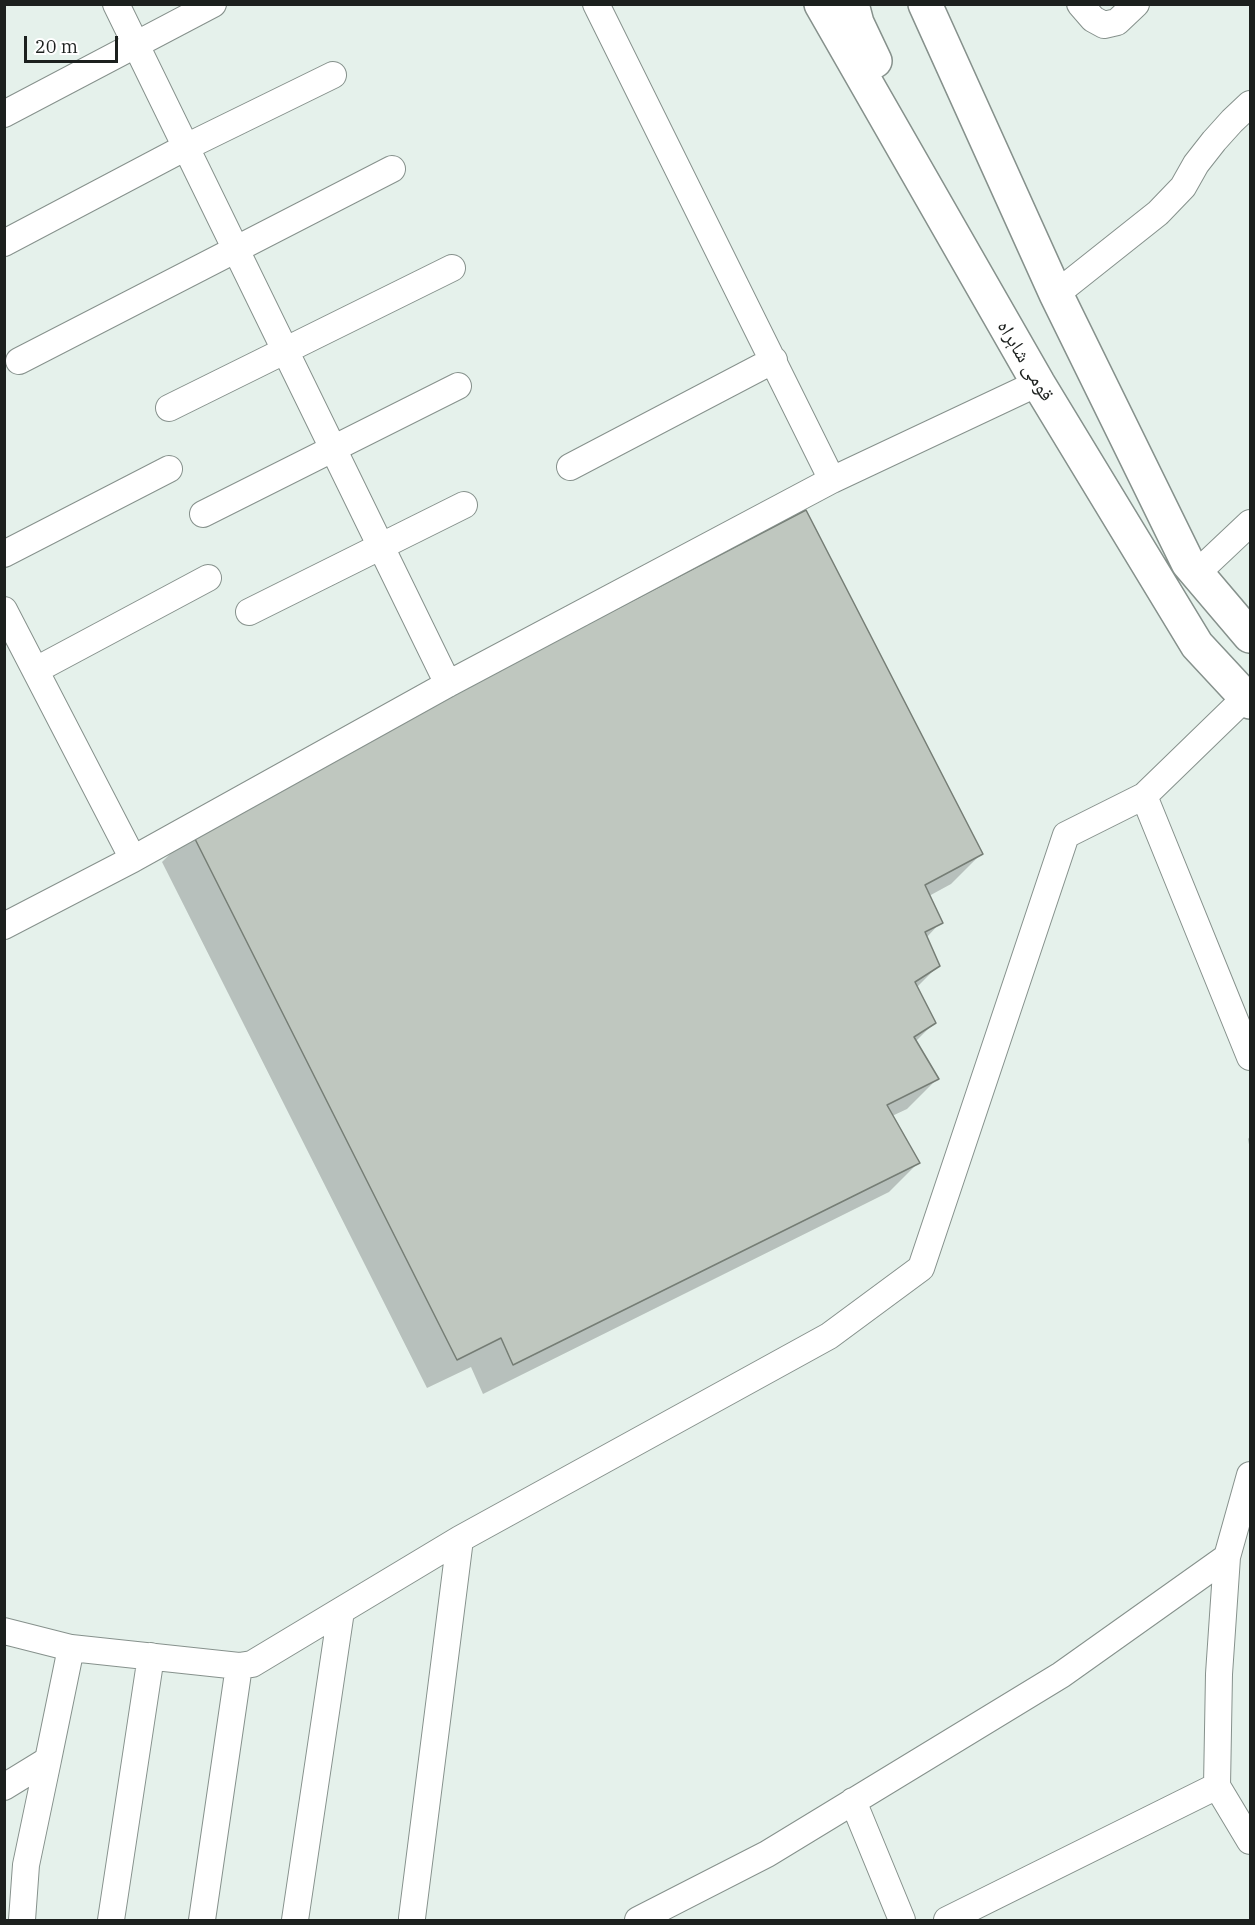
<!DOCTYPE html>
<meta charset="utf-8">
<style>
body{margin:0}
#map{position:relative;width:1255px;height:1925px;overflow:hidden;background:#e5f1eb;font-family:"IBM Plex Serif",serif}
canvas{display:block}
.frame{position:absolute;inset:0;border:6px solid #1c201e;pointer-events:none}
.scale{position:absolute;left:24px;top:36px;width:94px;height:27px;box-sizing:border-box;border:3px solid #1c201e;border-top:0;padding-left:8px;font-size:18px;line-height:21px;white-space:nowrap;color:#1c201e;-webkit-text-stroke:4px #fff;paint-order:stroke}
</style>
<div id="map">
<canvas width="1255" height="1925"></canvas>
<div class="frame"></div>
<div class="scale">20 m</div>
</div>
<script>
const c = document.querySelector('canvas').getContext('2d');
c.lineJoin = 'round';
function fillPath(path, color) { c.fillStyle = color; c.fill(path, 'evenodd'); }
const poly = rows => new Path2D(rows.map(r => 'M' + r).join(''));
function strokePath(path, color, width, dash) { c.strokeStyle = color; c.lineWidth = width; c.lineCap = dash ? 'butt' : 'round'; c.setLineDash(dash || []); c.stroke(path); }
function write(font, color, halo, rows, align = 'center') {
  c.font = font + ' "IBM Plex Serif","Noto Naskh Arabic",serif'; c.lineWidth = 6; c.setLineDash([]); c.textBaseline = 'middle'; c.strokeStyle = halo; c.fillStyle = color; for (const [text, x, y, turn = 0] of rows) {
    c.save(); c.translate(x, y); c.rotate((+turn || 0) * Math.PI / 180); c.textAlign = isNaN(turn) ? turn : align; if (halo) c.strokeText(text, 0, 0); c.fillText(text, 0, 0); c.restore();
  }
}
fillPath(poly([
 [192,832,981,854,951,884,929,896,941,922,926,938,938,966,916,988,934,1023,915,1042,937,1079,907,1109,892,1116,918,1163,889,1192,483,1394,471,1367,427,1388,162,862],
 [1250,1136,1250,1150,1248,1139]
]), '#0003');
const building = poly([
 [806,510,983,854,925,885,943,923,925,932,940,966,915,982,936,1023,914,1037,939,1079,887,1105,920,1163,513,1365,501,1338,457,1360,191,831,806,510]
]);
fillPath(building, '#bfc7bf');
strokePath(building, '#757d75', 1.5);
const minor = poly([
 [116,4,448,684],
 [596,4,832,480],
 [1080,4,1093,19,1104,25,1117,22,1136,4],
 [4,114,213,4],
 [4,243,186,147,333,75],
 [1056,294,1158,213,1183,187,1196,164,1214,141,1232,121,1250,104],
 [19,361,392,169],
 [169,408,452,268],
 [570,467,774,360],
 [203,514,458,386],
 [4,554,169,469],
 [1197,573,1250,523],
 [4,610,133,859],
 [249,612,464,505],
 [36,670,208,578],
 [1144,796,1250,1057],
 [4,926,133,859,448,684,832,480,1038,383],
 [1250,1475,1227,1557,1219,1674,1217,1786,1250,1841],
 [4,1631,71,1648,239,1666,252,1664,460,1539,829,1336,921,1268,1066,835,1144,796,1245,698],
 [4,1787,48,1760,71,1648],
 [853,1801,902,1920],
 [412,1918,460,1539],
 [22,1920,26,1865,48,1760],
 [111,1920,151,1656],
 [202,1920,239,1666],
 [295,1920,341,1611],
 [638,1920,767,1854,1061,1675,1227,1557],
 [947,1920,1217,1786]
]);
const trunk = poly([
 [821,4,1038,383,1197,645,1250,702],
 [852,4,857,23,875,61],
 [925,4,1056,294,1188,563,1250,636]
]);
strokePath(minor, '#86918c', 28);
strokePath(trunk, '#86918c', 36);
strokePath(minor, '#fff', 26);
strokePath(trunk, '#fff', 33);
write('20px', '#1c201e', '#fff', [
 ["قومی شاہراہ",1025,361,59]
]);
</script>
